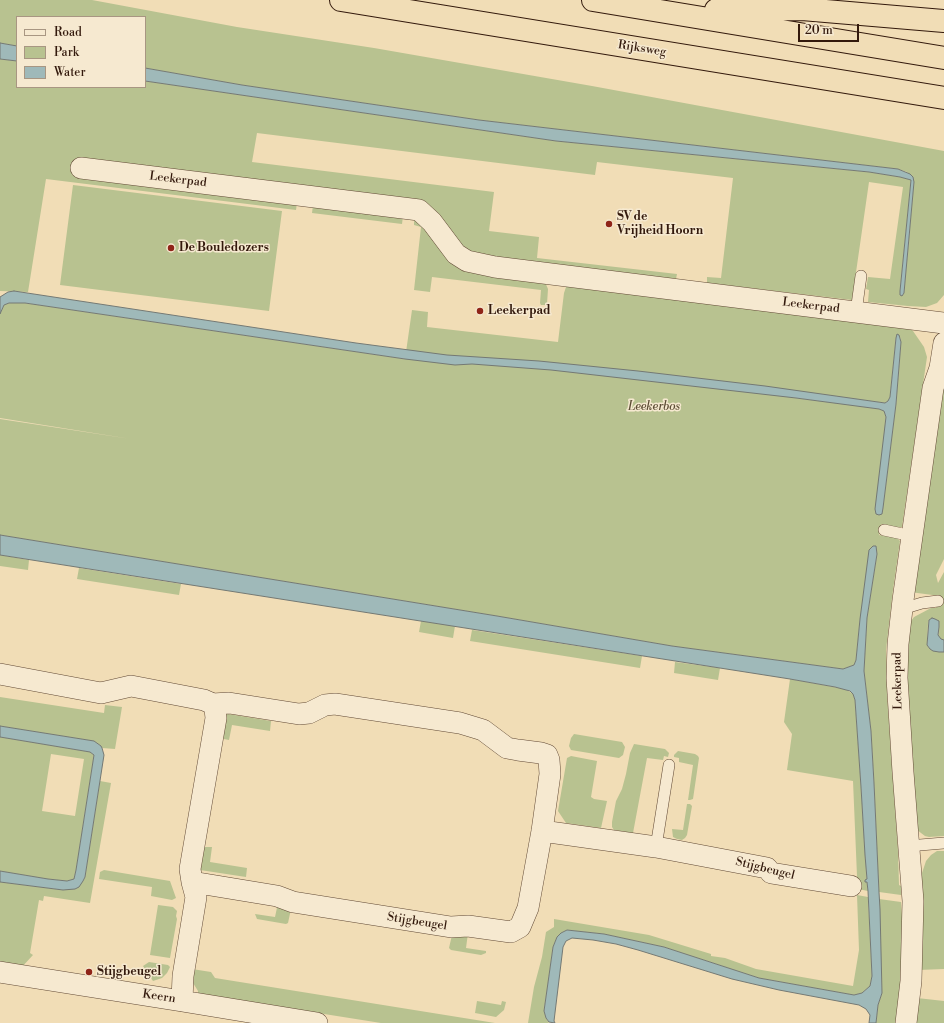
<!DOCTYPE html>
<style>
body{margin:0}
#map{position:relative;width:944px;height:1023px;overflow:hidden;background:#f1ddb6;font-family:"Libre Bodoni",serif}
canvas{display:block}
.legend{position:absolute;left:16px;top:16px;width:130px;height:72px;box-sizing:border-box;background:#f6e9d0;border:1px solid #a89682;margin:0;padding:5px 7px;list-style:none;font-size:12px;color:#33190c}
.legend li{display:flex;align-items:center;gap:8px;height:20px}
.legend b{width:20px;border:1px solid #a89682}
.scale{position:absolute;left:798px;top:24px;width:61px;height:18px;box-sizing:border-box;border:2px solid #33190c;border-top:0;padding-left:5px;font-size:12px;line-height:14px;white-space:nowrap;color:#33190c;-webkit-text-stroke:3px #f6e9d0;paint-order:stroke}
</style>
<div id="map">
<canvas width="944" height="1023"></canvas>
<ul class="legend">
<li><b style="height:5px;background:#f6e9d0"></b>Road</li>
<li><b style="height:11px;background:#b8c290"></b>Park</li>
<li><b style="height:11px;background:#9fb9b9"></b>Water</li>
</ul>
<div class="scale">20 m</div>
</div>
<script>
const c = document.querySelector('canvas').getContext('2d');
c.lineJoin = 'round';
function fillPath(path, color) { c.fillStyle = color; c.fill(path, 'evenodd'); }
const poly = rows => new Path2D(rows.map(r => 'M' + r).join(''));
function strokePath(path, color, width, dash) { c.strokeStyle = color; c.lineWidth = width; c.lineCap = dash ? 'butt' : 'round'; c.setLineDash(dash || []); c.stroke(path); }
function write(font, color, halo, rows, align = 'center') {
  c.font = font + ' "Libre Bodoni",serif'; c.lineWidth = 3; c.setLineDash([]); c.textBaseline = 'middle'; c.strokeStyle = halo; c.fillStyle = color; for (const [text, x, y, turn = 0] of rows) {
    c.save(); c.translate(x, y); c.rotate((+turn || 0) * Math.PI / 180); c.textAlign = isNaN(turn) ? turn : align; if (halo) c.strokeText(text, 0, 0); c.fillText(text, 0, 0); c.restore();
  }
}
fillPath(poly([
 [0,0,92,0,237,27,374,48,592,86,944,151,944,295,937,303,926,307,908,306,868,302,869,290,866,289,868,277,890,279,903,187,869,182,852,300,707,283,707,277,721,278,733,178,597,162,595,175,257,133,252,162,494,192,489,231,539,237,537,258,677,274,676,279,472,254,409,202,74,161,72,175,297,203,296,210,46,179,28,292,0,291,0,59,17,61,17,87,145,87,145,81,556,141,869,172,900,177,911,180,900,291,902,296,904,293,914,182,907,172,898,169,479,120,242,85,145,68,145,17,17,17,17,46,0,43],
 [73,185,282,211,269,311,60,285],
 [313,205,403,216,402,224,312,213],
 [414,220,423,226,441,248,545,282,548,289,547,304,545,305,541,305,540,303,541,290,432,277,430,292,414,290,421,227,414,225],
 [570,285,908,327,913,331,924,347,927,357,902,527,892,527,881,524,879,535,893,537,898,539,900,541,893,590,886,650,887,695,898,850,898,851,899,885,901,886,901,895,879,892,874,783,871,731,864,671,867,618,877,554,876,548,860,619,856,660,854,665,843,669,672,646,497,616,0,535,0,419,131,439,0,418,0,314,4,305,9,303,25,303,405,359,412,310,428,312,427,327,558,342,564,293,566,287],
 [900,337,901,342,896,404,883,508,882,514,886,417,884,411,879,409,860,406,796,398,770,388,885,403,888,401,890,397,896,338],
 [944,387,944,559,936,575,938,583,944,572,944,640,941,640,938,637,939,627,930,619,929,620,928,624,927,645,930,649,939,652,944,652,944,836,929,837,925,836,921,833,916,829,907,739,908,625,914,617,931,608,936,608,940,596,910,592,939,390],
 [0,555,29,560,28,570,0,566],
 [79,568,181,584,179,595,77,579],
 [421,621,455,626,453,638,419,632],
 [472,630,642,656,640,668,470,641],
 [675,662,720,668,718,680,674,673],
 [790,679,845,689,853,694,855,700,861,787,867,880,865,882,867,882,868,891,858,889,856,880,857,876,853,781,787,770,792,734,784,722],
 [0,697,104,713,105,705,122,707,115,749,102,748,101,746,93,741,0,726],
 [228,714,271,721,270,731,232,725,229,740,224,739,221,736,225,715],
 [574,734,622,742,625,747,623,755,619,758,571,750,569,746,571,738],
 [0,737,90,752,94,755,76,870,74,879,67,881,48,879,0,871],
 [51,754,84,759,75,816,42,811],
 [634,744,665,749,669,753,668,757,664,756,663,760,647,758,633,833,614,830,612,827,612,822,616,801,622,789,626,774,630,753],
 [678,751,695,754,698,756,699,758,693,799,690,800,688,800,693,765,679,762,679,758,674,757,674,755],
 [571,756,597,761,591,797,594,799,607,801,601,828,566,823,558,811,567,758],
 [100,781,111,783,90,903,44,896,43,901,39,900,30,953,33,955,21,968,0,965,0,882,63,890,83,881,85,877],
 [687,804,690,804,692,806,687,835,685,838,682,840,677,839,673,837,672,829,683,830],
 [205,847,212,847,210,862,247,868,246,877,200,870,203,849],
 [937,851,944,851,944,969,918,970,918,885,926,861,931,855],
 [104,870,170,881,176,898,172,900,151,896,152,887,99,879,100,872],
 [857,895,868,897,872,976,870,986,862,993,854,995,759,978,664,947,604,934,567,930,561,933,557,937,553,947,544,1011,546,1018,549,1023,528,1023,534,987,542,957,546,932,554,927,554,919,649,935,711,954,711,956,725,958,756,969,853,986,859,950],
 [879,899,901,902,903,931,900,985,896,1023,876,1023,878,1005,882,993],
 [278,903,291,909,288,923,286,924,257,919,255,914,275,917],
 [158,905,173,907,177,911,176,916,177,919,170,958,150,955],
 [468,933,466,948,486,951,486,953,481,955,451,950,449,948,452,935],
 [149,962,168,965,170,967,167,973,162,978,153,981,143,966],
 [192,969,211,972,215,978,495,1023,381,1023,198,994,198,991,190,978],
 [917,998,944,1001,944,1023,915,1023],
 [477,1001,501,1005,502,1001,506,1002,504,1010,496,1017,475,1013]
]), '#b8c290');
const water = poly([
 [0,43,17,46,17,61,0,59,0,43],
 [145,68,242,85,479,120,898,169,910,174,913,177,914,182,904,293,902,296,900,295,900,291,911,180,900,177,869,172,556,141,145,81,145,68],
 [14,291,356,343,447,355,539,361,638,371,765,386,885,403,888,401,890,397,896,338,897,334,899,335,901,342,896,404,883,508,882,514,879,515,876,514,875,509,886,417,884,411,879,409,796,398,551,370,472,364,455,365,405,359,25,303,9,303,4,305,0,314,0,297,8,292,14,291],
 [0,535,497,616,672,646,843,669,854,665,856,660,860,619,869,550,873,546,876,546,877,554,867,618,864,671,871,731,874,783,879,892,880,909,882,993,878,1005,876,1023,869,1023,870,1015,866,1009,859,1005,779,990,732,979,638,950,616,944,593,940,572,938,566,941,563,947,554,1021,555,1023,549,1022,546,1018,544,1011,553,947,557,937,561,933,567,930,604,934,664,947,759,978,854,995,862,993,870,986,872,976,868,891,867,882,865,882,865,880,867,879,865,855,861,787,855,700,853,694,850,691,835,687,790,679,0,555,0,535],
 [932,618,935,619,939,621,939,627,938,635,941,639,944,640,944,652,939,652,933,651,930,649,927,645,929,620,932,618],
 [0,726,94,741,101,746,102,748,104,755,85,877,83,881,79,887,75,889,63,890,0,882,0,871,48,879,67,881,74,879,76,870,94,755,90,752,0,737,0,726]
]);
fillPath(water, '#9fb9b9');
strokePath(water, '#747974', 1);
const service = poly([
 [856,312,861,276],
 [884,530,912,536],
 [902,609,922,603,938,601],
 [908,846,944,843],
 [656,847,669,765]
]);
const minor = poly([
 [81,168,419,210,432,222,456,254,467,261,495,267,944,323],
 [0,674,101,693,131,686,204,700,213,704,229,703,299,714,309,713,325,705,335,704,460,723,483,730,507,748,518,750,541,753,547,755,549,760,550,774,542,831,528,908,520,927,511,932,468,926,451,927,293,902,277,896,192,882],
 [542,831,656,847,767,868,771,873,851,886],
 [0,972,182,1001,317,1023],
 [182,1001,183,976,196,897,192,882,190,869,216,718,215,709,213,704],
 [906,1023,911,981,913,901,903,772,897,678,898,644,903,600,933,388,940,368,944,343]
]);
const motorway = poly([
 [341,0,944,98],
 [593,0,944,58],
 [716,10,802,9,944,21]
]);
strokePath(service, '#624a36', 12);
strokePath(minor, '#624a36', 22);
strokePath(motorway, '#33190c', 24);
strokePath(service, '#f6e9d0', 11);
strokePath(minor, '#f6e9d0', 21);
strokePath(motorway, '#f1ddb6', 22);
for (const [x, y, r, color] of [
 [609,224,4,"#8f2418"],
 [171,248,4,"#8f2418"],
 [480,311,4,"#8f2418"],
 [89,972,4,"#8f2418"]
]) { const dot = new Path2D(); dot.arc(x, y, r, 0, 2 * Math.PI); c.fillStyle = color; c.fill(dot); strokePath(dot, '#f6e9d0', 1.5); }
write('12px', '#33190c', '#f6e9d0', [
 ["Rijksweg",642,49,9],
 ["Leekerpad",178,180,7],
 ["Leekerpad",811,306,7],
 ["Leekerpad",898,681,-91],
 ["Stijgbeugel",765,869,14],
 ["Stijgbeugel",417,922,9],
 ["Keern",159,997,9]
]);
write('bold 12px', '#33190c', '#f6e9d0', [
 ["SV de",617,217],
 ["Vrijheid Hoorn",617,231],
 ["De Bouledozers",179,248],
 ["Leekerpad",488,311],
 ["Stijgbeugel",97,972]
], 'left');
write('italic 12px', '#5b4c34', '#f6e9d0', [
 ["Leekerbos",654,407]
]);
</script>
